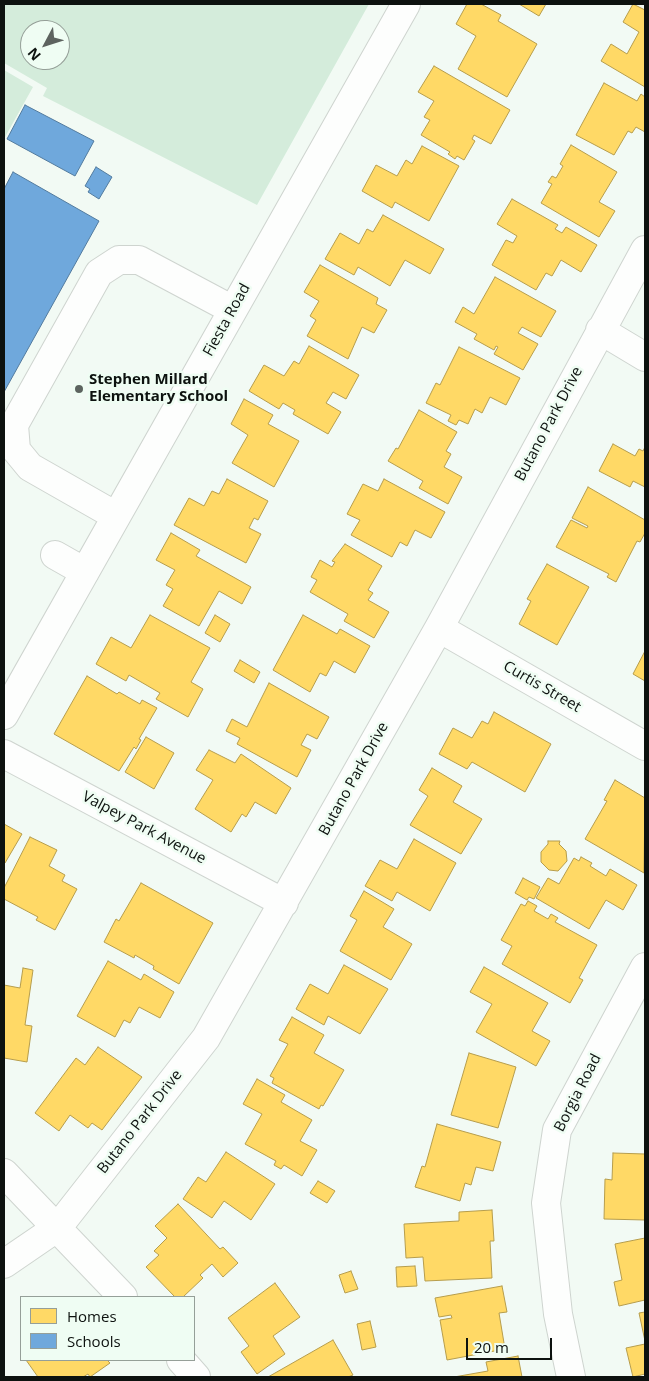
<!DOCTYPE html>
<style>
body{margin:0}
#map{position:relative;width:649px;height:1381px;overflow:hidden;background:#f2faf4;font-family:"Open Sans",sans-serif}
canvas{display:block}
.frame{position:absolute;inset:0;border:5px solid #0d120f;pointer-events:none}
.legend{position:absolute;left:20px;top:1296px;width:175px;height:65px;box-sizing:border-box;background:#effdf3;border:1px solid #959f98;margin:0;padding:6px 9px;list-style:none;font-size:15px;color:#0d120f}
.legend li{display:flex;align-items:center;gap:10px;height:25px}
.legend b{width:25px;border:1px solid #959f98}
.north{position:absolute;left:20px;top:20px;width:50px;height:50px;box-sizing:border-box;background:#effdf3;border:1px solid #959f98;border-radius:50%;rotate:230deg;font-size:14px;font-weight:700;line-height:20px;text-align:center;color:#0d120f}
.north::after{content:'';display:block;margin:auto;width:18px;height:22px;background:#5d635f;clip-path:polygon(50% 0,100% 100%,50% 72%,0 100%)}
.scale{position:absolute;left:466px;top:1338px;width:86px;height:22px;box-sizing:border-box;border:2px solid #0d120f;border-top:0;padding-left:6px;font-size:15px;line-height:18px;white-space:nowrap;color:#0d120f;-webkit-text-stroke:4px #effdf3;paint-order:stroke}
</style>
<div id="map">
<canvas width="649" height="1381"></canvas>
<div class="frame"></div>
<ul class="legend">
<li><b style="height:14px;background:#ffd966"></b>Homes</li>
<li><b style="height:14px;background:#6fa8dc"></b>Schools</li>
</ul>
<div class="north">N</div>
<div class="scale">20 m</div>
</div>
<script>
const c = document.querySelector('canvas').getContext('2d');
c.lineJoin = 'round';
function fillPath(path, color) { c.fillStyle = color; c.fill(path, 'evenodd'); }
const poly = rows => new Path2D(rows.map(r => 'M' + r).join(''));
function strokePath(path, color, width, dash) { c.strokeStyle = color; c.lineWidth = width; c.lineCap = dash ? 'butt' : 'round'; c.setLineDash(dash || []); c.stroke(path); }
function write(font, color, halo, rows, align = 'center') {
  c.font = font + ' "Open Sans",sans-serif'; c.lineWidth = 5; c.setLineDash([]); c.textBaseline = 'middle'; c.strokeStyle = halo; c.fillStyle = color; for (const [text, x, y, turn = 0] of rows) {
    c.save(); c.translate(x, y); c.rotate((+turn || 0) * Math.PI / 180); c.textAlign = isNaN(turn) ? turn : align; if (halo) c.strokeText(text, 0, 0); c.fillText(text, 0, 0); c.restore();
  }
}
fillPath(poly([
 [4,4,369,4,257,205,43,96,47,88,4,63],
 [30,30,60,30,60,60,30,60],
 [4,70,33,87,4,139]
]), '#d4ecdb');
const homes = poly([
 [467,4,481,4,501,15,498,21,537,44,507,97,458,69,476,36,456,24,467,4],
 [519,4,546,4,539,16,519,4],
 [633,4,645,10,645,87,601,61,611,44,627,54,639,32,623,22,633,4],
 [434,66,510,110,491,144,474,135,472,139,475,141,464,160,457,156,455,159,448,154,450,152,421,135,430,120,424,117,434,101,418,92,434,66],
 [604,83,637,101,641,94,645,97,645,132,636,127,632,133,628,131,614,155,576,135,604,83],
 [571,145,617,172,599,202,615,211,599,237,541,203,552,184,548,182,552,176,556,178,563,166,560,164,571,145],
 [422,146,459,166,429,221,395,202,392,208,362,191,376,165,397,176,406,160,412,164,422,146],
 [512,199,558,225,555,229,562,233,566,227,597,245,581,272,561,260,552,276,546,273,536,290,492,265,506,240,513,243,517,236,497,224,512,199],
 [383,215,444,249,430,274,405,260,390,286,358,267,354,275,325,259,340,233,359,244,367,229,373,232,383,215],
 [320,265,378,298,376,304,387,310,374,333,362,327,348,359,307,336,316,320,310,316,319,301,304,292,320,265],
 [495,277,556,311,541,337,522,327,518,333,538,344,523,370,494,354,498,347,496,346,494,350,474,339,477,334,455,322,463,307,474,314,495,277],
 [309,346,359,375,346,399,333,392,326,403,341,412,328,434,293,414,295,410,283,403,279,409,249,391,264,365,284,376,294,361,299,364,309,346],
 [459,347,520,378,506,405,490,397,482,413,475,409,468,424,459,420,456,425,448,421,451,415,426,403,436,383,440,385,459,347],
 [244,399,273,415,268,424,299,441,274,487,232,463,248,435,231,424,244,399],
 [419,410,457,432,446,451,451,454,444,467,462,477,448,504,419,488,423,481,388,461,396,448,398,449,419,410],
 [613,444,635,456,639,449,643,451,645,447,645,487,633,481,630,487,599,471,613,444],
 [227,479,268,501,258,520,254,518,249,528,261,534,246,563,174,525,189,498,204,506,212,491,219,494,227,479],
 [384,479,445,512,431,538,415,530,407,546,400,542,392,557,351,535,360,520,347,514,363,484,378,491,384,479],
 [588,487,645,520,645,533,640,542,637,541,616,582,607,577,609,574,556,547,571,520,587,528,588,526,572,518,588,487],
 [171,533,200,550,196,556,251,587,242,604,219,591,199,626,163,606,173,589,166,585,175,570,156,560,171,533],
 [345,544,382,566,368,590,373,593,368,600,389,612,374,638,344,621,348,614,310,592,317,580,311,577,320,560,332,567,335,562,332,561,345,544],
 [547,564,589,587,557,645,519,624,531,601,527,599,547,564],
 [150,615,210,648,191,682,203,689,188,717,156,699,160,693,129,675,126,681,96,664,111,637,131,648,150,615],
 [215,615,230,624,220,642,205,633,215,615],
 [303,615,337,634,340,629,370,646,355,673,334,661,326,676,320,673,310,692,273,670,303,615],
 [645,651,645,681,633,674,645,651],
 [240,660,260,672,254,683,234,671,240,660],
 [87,676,117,694,119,692,140,704,142,700,157,708,139,739,141,740,136,749,134,747,119,771,54,734,87,676],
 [269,683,329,717,317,739,307,734,301,745,311,750,297,777,237,744,240,738,226,731,232,719,247,727,269,683],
 [494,712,551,744,525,792,472,762,467,769,439,754,453,728,472,738,482,721,488,724,494,712],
 [146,737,174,753,154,789,125,772,146,737],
 [209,750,235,763,241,754,291,788,276,814,255,802,246,817,242,814,231,832,195,809,213,780,196,770,209,750],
 [432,768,462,786,453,802,482,819,461,854,410,825,428,796,419,790,432,768],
 [615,780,645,798,644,873,585,839,607,801,604,800,615,780],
 [4,824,22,834,5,863,4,862,4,824],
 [30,837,57,850,49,866,65,875,62,881,77,889,55,930,36,920,38,917,4,899,4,888,30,837],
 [414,839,456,863,430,911,397,892,392,901,365,886,380,860,397,869,414,839],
 [548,841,560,841,559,844,566,851,567,861,558,871,549,870,541,862,541,852,548,844,548,841],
 [581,857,592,863,590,866,606,876,610,869,637,885,623,910,606,900,589,929,536,898,548,878,559,884,574,858,579,861,581,857],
 [523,878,540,887,534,899,529,897,527,900,515,893,523,878],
 [141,883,213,923,179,984,153,969,154,966,135,955,134,958,104,942,116,919,119,921,141,883],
 [364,891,394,909,383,927,412,944,391,980,340,951,357,920,350,916,364,891],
 [528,901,537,906,534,911,548,919,551,914,558,918,555,922,597,945,579,978,583,980,570,1003,502,964,512,946,501,940,521,904,525,906,528,901],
 [108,961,141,980,144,974,174,992,160,1018,139,1007,130,1023,124,1020,115,1037,77,1016,108,961],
 [344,965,388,989,360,1034,328,1016,324,1025,296,1009,310,984,328,994,344,965],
 [484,967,548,1003,532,1031,550,1041,536,1066,476,1032,492,1004,470,992,484,967],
 [23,968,33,970,25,1025,32,1026,27,1062,4,1058,4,985,20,988,23,968],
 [292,1017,324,1035,314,1053,344,1070,323,1106,321,1105,319,1109,272,1083,274,1078,270,1076,288,1044,279,1040,292,1017],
 [98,1047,142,1077,102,1130,92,1123,88,1128,70,1115,59,1131,35,1113,76,1058,85,1065,98,1047],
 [469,1053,516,1067,498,1128,451,1115,469,1053],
 [257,1079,285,1095,281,1102,312,1120,300,1141,317,1150,302,1176,284,1165,281,1169,274,1165,276,1161,245,1144,262,1114,243,1104,257,1079],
 [437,1124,501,1142,493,1171,476,1167,471,1185,465,1183,460,1201,415,1187,422,1166,425,1167,437,1124],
 [226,1152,275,1184,251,1220,224,1201,212,1218,183,1199,198,1177,206,1182,226,1152],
 [613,1153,645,1154,645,1220,604,1219,605,1179,612,1180,613,1153],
 [318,1181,335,1191,327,1203,310,1193,318,1181],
 [178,1204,220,1249,223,1247,238,1263,223,1277,212,1264,200,1275,203,1278,183,1297,175,1297,146,1267,159,1255,154,1251,167,1238,155,1226,178,1204],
 [492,1210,494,1241,490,1241,492,1278,425,1281,423,1257,406,1258,404,1224,459,1221,459,1212,492,1210],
 [645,1238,645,1300,619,1306,614,1282,622,1280,615,1244,645,1238],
 [415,1266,417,1286,397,1287,396,1267,415,1266],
 [351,1271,358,1289,345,1293,339,1275,351,1271],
 [275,1283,300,1317,273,1336,285,1354,257,1374,241,1352,249,1346,228,1318,275,1283],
 [502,1286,507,1312,499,1313,505,1349,447,1360,440,1320,452,1318,451,1315,439,1317,435,1298,502,1286],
 [645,1312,645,1341,639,1313,645,1312],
 [370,1321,376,1347,362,1350,357,1324,370,1321],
 [333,1340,353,1375,348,1377,268,1377,333,1340],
 [645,1344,645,1374,633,1377,626,1348,645,1344],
 [518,1356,522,1377,454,1377,488,1371,486,1362,518,1356],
 [26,1360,107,1360,110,1363,90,1377,88,1374,83,1377,38,1377,26,1360]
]);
fillPath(homes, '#ffd966');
strokePath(homes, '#b69d4c', 1);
const schools = poly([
 [25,105,94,141,75,176,7,139,25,105],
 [96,167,112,177,99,199,88,192,90,189,85,186,96,167],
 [13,172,99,221,4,392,4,189,13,172]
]);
fillPath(schools, '#6fa8dc');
strokePath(schools, '#527b9e', 1);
const minor = poly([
 [600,330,645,357],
 [116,516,30,467,16,450,14,425,99,273,119,260,139,260,233,310],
 [55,555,85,572],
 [439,628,645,746],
 [4,715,406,4],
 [4,754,284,903],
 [4,1173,123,1297],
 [4,1264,58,1227,206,1038,439,628,645,250],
 [181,1360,196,1377],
 [571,1377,558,1314,546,1203,557,1130,645,967]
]);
strokePath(minor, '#ced4cf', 30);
strokePath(minor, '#fdfefd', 28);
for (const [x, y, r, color] of [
 [79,389,5,"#5d635f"]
]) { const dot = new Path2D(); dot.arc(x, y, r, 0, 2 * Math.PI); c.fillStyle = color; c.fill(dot); strokePath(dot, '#effdf3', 2); }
write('15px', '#0d120f', '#effdf3', [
 ["Fiesta Road",227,320,-61],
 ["Butano Park Drive",549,424,-62],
 ["Curtis Street",542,687,30],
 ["Butano Park Drive",354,779,-61],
 ["Valpey Park Avenue",144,828,28],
 ["Borgia Road",578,1093,-63],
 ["Butano Park Drive",140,1122,-52]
]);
write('bold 15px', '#0d120f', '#effdf3', [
 ["Stephen Millard",89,380],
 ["Elementary School",89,397]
], 'left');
</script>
